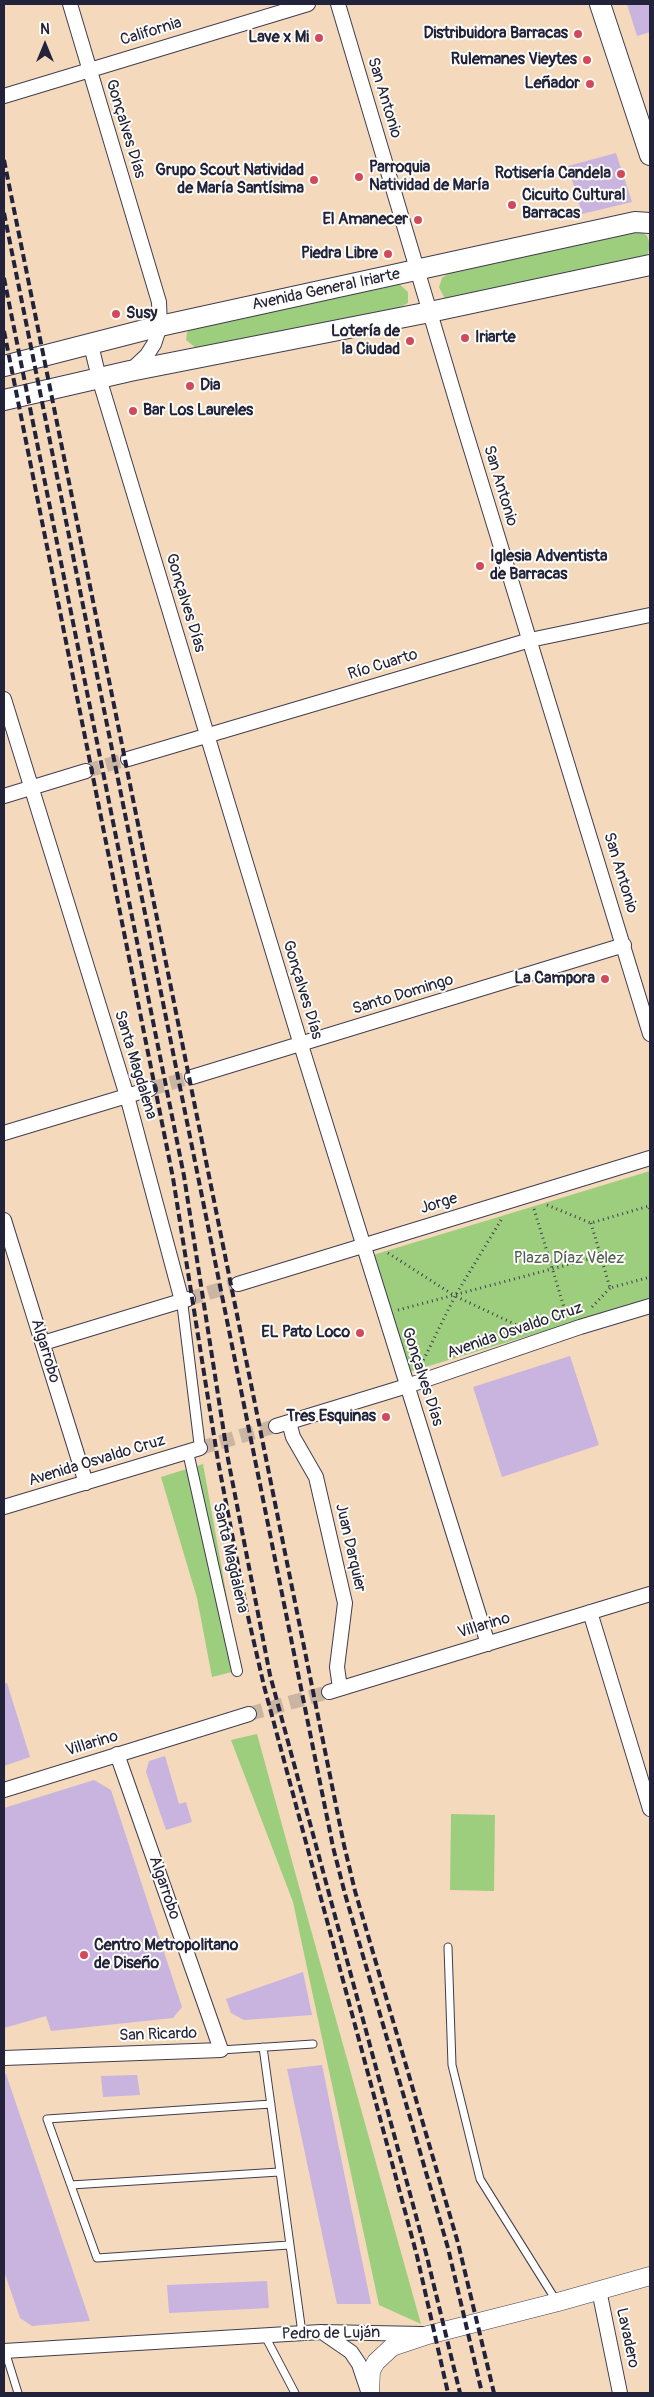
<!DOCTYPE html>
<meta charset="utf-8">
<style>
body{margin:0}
#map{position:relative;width:654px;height:2397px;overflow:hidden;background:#f4d9bc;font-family:Pangolin,sans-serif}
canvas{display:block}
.frame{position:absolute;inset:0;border:5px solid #22223b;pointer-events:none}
.north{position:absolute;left:20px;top:20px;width:50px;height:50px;-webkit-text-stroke:4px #fdfcf7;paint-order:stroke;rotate:0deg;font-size:14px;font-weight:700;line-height:20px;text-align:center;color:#22223b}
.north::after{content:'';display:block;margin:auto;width:18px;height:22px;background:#22223b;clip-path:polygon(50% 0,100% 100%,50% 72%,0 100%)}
</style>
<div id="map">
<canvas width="654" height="2397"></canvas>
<div class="frame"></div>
<div class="north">N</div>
</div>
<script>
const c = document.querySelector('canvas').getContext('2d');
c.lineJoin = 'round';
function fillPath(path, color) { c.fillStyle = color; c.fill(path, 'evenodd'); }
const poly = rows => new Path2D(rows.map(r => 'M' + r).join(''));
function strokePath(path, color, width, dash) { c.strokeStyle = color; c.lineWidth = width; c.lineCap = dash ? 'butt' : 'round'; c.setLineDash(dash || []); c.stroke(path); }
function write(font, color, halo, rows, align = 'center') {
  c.font = font + ' Pangolin,sans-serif'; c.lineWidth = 4; c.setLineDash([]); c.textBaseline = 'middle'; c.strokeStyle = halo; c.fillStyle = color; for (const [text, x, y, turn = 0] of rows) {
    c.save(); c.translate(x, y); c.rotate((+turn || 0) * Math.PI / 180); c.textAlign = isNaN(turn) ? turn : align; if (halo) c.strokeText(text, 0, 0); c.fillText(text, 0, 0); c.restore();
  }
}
fillPath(poly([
 [639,230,647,236,650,244,648,254,640,260,445,299,439,287,442,278,450,272],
 [397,282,408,292,408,303,399,308,212,348,196,348,186,340,187,332,193,328],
 [650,1171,650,1299,409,1372,373,1255],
 [203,1464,240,1670,212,1677,197,1598,161,1477],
 [257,1734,306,1912,421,2324,379,2305,293,1902,231,1740],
 [451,1814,495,1815,494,1891,450,1890]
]), '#9cce7e');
fillPath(poly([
 [627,4,650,4,650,32,637,36],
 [616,153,632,202,582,214,568,166],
 [570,1356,599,1445,502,1477,473,1387],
 [7,1683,30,1757,4,1766,4,1684],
 [165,1756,179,1804,186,1802,192,1822,166,1830,146,1772,149,1761],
 [94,1780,111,1790,182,2007,173,2018,51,2031,46,2016,4,2028,4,1808],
 [303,1972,312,2015,244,2020,231,2013,226,1999],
 [322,2065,371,2304,337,2304,287,2069],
 [6,2074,90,2321,32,2326,20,2318,4,2271,4,2075],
 [137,2075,140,2095,103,2097,101,2076],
 [267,2281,269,2308,169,2313,167,2285]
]), '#c8b4de');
strokePath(poly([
 [86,771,128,759],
 [150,1089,192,1077],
 [188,1299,238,1284],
 [200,1448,276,1426],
 [249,1714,329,1692]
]), '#cab4a2', 14, [14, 7]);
const service = poly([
 [448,1947,452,2065,480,2179,557,2302],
 [263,2047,302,2333],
 [221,2050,313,2044],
 [271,2104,47,2119,97,2258,289,2245],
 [71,2185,279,2172],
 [265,2336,295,2393],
 [5,2351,18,2393]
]);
const pedestrian = poly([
 [182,1301,200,1448],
 [188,1452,237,1671]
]);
const minor = poly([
 [70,4,159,302,160,326,154,344,147,355,131,370],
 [338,4,462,420,650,1034],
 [4,96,308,4],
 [91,345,99,378,301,1045,488,1644],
 [4,699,127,1096,182,1301],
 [128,759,530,640,650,615],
 [4,796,86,771],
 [192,1077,624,945],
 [4,1133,150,1089],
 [4,1220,86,1483],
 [238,1284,650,1158],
 [43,1343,188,1299],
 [289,1422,293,1437,316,1477,345,1603,337,1667,340,1688],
 [276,1426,407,1386,580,1327,650,1306],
 [4,1507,200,1448],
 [590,1612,650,1809],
 [329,1692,650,1594],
 [4,1790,249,1714],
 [4,2058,221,2050,117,1754],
 [599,2290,620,2393],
 [322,2332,351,2352,359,2364,368,2391],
 [4,2351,321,2332,422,2334]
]);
const tertiary = poly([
 [370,2393,371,2371,376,2362,392,2347,428,2335,558,2302,650,2276]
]);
const secondary = poly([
 [600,4,650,155],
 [4,366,160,326,635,222,650,223],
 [4,400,130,371,430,312,650,265]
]);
strokePath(service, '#423d4e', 9);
strokePath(pedestrian, '#423d4e', 12);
strokePath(minor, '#423d4e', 16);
strokePath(tertiary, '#423d4e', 19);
strokePath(secondary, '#423d4e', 22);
strokePath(poly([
 [547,1205,591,1223,649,1206,650,1210],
 [534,1209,567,1317],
 [501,1220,455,1296,525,1329],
 [591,1223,610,1288,650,1277],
 [388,1253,455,1296,421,1365],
 [592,1307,610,1288],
 [398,1310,608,1254]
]), '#423d4e', 3, [1, 4]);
strokePath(service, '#fff', 7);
strokePath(pedestrian, '#fff', 10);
strokePath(minor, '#fff', 14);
strokePath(tertiary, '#fff', 18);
strokePath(secondary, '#fff', 20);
strokePath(poly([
 [4,160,344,1845,355,1891,458,2243,494,2393],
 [4,213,333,1847,345,1894,448,2248,482,2393],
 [4,278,184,1176,228,1459,270,1675,426,2253,460,2393],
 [4,331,173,1178,218,1461,247,1612,264,1686,417,2256,448,2393]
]), '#22223b', 4, [8, 4]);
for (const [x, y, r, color] of [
 [578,34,5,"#d1495b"],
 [319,38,5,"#d1495b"],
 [587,60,5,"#d1495b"],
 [590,84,5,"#d1495b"],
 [621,174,5,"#d1495b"],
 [359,177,5,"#d1495b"],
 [314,180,5,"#d1495b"],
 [512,205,5,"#d1495b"],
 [418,220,5,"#d1495b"],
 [388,254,5,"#d1495b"],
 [116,314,5,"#d1495b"],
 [465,338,5,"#d1495b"],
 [410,341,5,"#d1495b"],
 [190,386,5,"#d1495b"],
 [133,411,5,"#d1495b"],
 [480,566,5,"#d1495b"],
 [605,979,5,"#d1495b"],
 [360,1333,5,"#d1495b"],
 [386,1417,5,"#d1495b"],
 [84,1955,5,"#d1495b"]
]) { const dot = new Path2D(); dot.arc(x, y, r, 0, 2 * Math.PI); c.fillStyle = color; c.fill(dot); strokePath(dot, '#fdfcf7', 2); }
write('16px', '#22223b', '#fdfcf7', [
 ["California",151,32,-17],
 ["San Antonio",384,98,73],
 ["Gonçalves Días",125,129,73],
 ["Avenida General Iriarte",326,290,-12],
 ["San Antonio",500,486,73],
 ["Gonçalves Días",185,603,73],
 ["Río Cuarto",383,665,-17],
 ["San Antonio",620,873,73],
 ["Gonçalves Días",302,990,73],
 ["Santo Domingo",403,995,-17],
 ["Santa Magdalena",135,1065,73],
 ["Jorge",439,1204,-17],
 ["Avenida Osvaldo Cruz",515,1331,-19],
 ["Algarrobo",45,1351,73],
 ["Gonçalves Días",422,1377,72],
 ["Avenida Osvaldo Cruz",97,1461,-17],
 ["Juan Darquier",350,1548,77],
 ["Santa Magdalena",230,1558,77],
 ["Villarino",484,1626,-17],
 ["Villarino",92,1744,-17],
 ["Algarrobo",164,1888,71],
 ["San Ricardo",158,2035,-2],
 ["Pedro de Luján",331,2334,-1],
 ["Lavadero",627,2338,78]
]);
write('bold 16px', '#22223b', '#fdfcf7', [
 ["Distribuidora Barracas",568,34],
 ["Lave x Mi",309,38],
 ["Rulemanes Vieytes",577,60],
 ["Leñador",580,84],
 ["Parroquia",369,168,"left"],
 ["Natividad de María",369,186,"left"],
 ["Grupo Scout Natividad",304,171],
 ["de María Santísima",304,189],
 ["Rotisería Candela",611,174],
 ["Cicuito Cultural",522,196,"left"],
 ["Barracas",522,214,"left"],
 ["El Amanecer",408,220],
 ["Piedra Libre",378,254],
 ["Susy",126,314,"left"],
 ["Lotería de",400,332],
 ["la Ciudad",400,350],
 ["Iriarte",475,338,"left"],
 ["Dia",200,386,"left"],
 ["Bar Los Laureles",143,411,"left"],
 ["Iglesia Adventista",490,557,"left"],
 ["de Barracas",490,575,"left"],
 ["La Campora",595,979],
 ["EL Pato Loco",350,1333],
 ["Tres Esquinas",376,1417],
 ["Centro Metropolitano",94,1946,"left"],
 ["de Diseño",94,1964,"left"]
], 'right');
write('16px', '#4d5e52', '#fdfcf7', [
 ["Plaza Díaz Velez",569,1259]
]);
</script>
